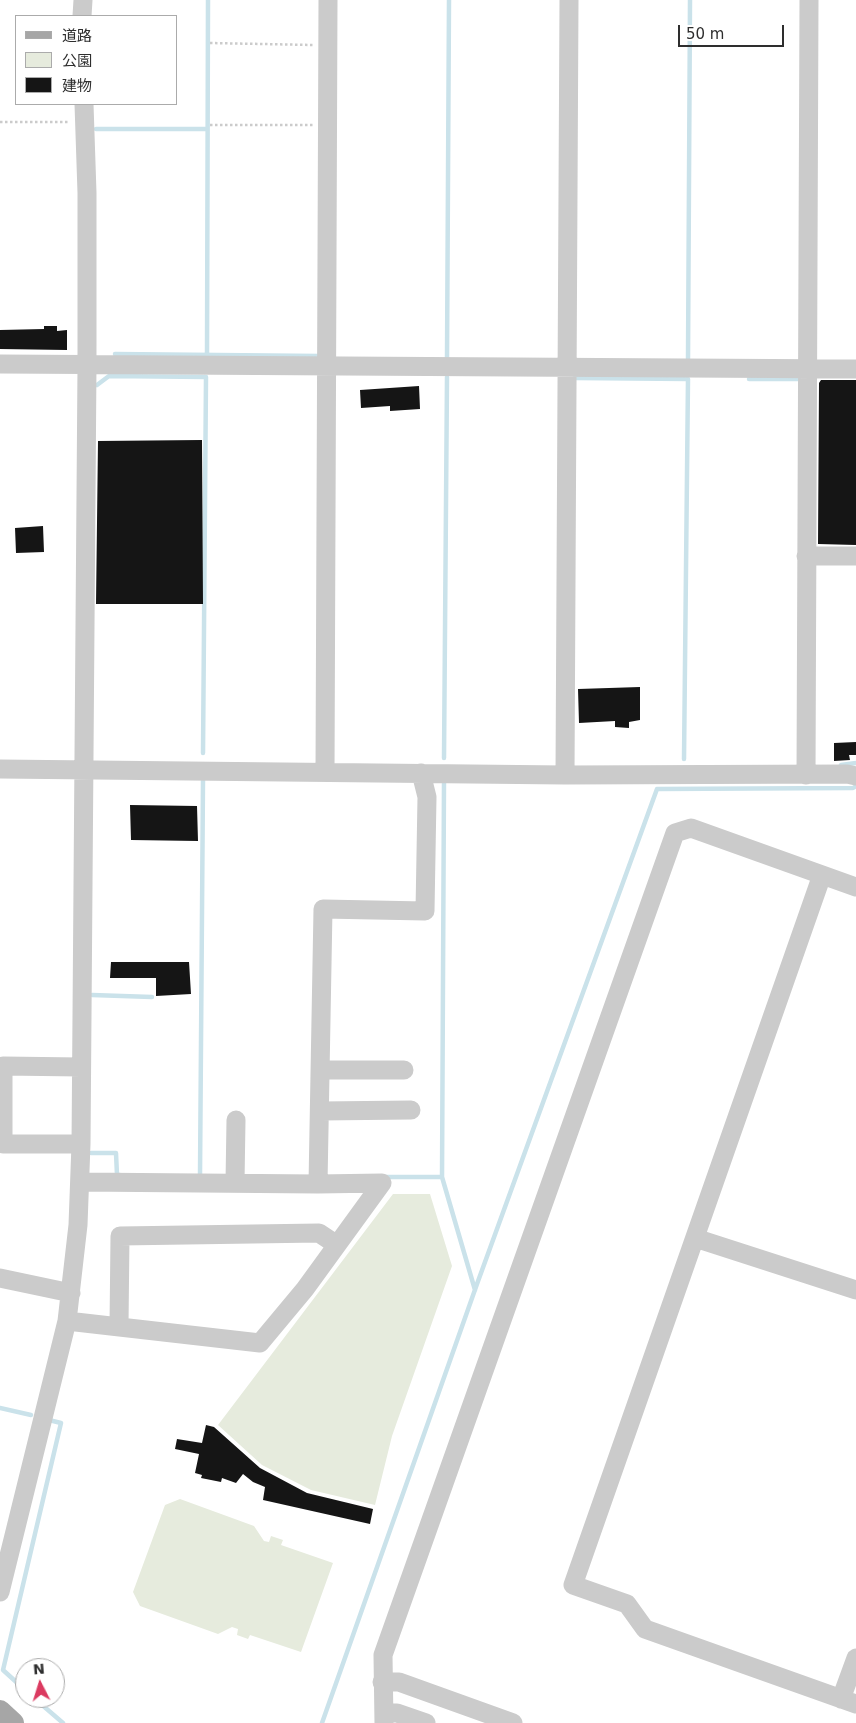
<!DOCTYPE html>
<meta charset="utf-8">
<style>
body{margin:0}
#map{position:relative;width:856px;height:1723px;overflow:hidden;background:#fff;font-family:"DejaVu Sans","Noto Sans JP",sans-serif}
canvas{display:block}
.legend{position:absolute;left:15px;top:15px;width:162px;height:90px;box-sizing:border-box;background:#fff;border:1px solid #ababab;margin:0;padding:6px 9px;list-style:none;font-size:15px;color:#2e2e2e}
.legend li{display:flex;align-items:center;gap:10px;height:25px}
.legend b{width:25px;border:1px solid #ababab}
.north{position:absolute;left:15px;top:1658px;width:50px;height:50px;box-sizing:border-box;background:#fff;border:1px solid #ababab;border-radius:50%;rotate:355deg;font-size:14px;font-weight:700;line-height:20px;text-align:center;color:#2e2e2e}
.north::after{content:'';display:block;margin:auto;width:18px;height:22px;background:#db3a60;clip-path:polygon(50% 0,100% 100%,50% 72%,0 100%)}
.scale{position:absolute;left:678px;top:25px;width:106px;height:22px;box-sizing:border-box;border:2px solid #2e2e2e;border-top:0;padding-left:6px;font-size:15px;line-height:18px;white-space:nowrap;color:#2e2e2e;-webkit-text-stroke:4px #fff;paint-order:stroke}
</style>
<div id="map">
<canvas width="856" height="1723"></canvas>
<ul class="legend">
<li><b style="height:6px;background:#a6a6a6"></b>道路</li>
<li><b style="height:14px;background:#e6ebdd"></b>公園</li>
<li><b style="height:14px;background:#151515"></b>建物</li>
</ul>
<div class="north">N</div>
<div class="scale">50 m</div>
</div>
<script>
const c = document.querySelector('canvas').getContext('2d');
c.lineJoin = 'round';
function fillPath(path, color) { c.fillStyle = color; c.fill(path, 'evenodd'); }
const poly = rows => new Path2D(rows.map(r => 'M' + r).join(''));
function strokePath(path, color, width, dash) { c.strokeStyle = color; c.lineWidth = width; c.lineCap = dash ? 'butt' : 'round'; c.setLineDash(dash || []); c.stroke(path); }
fillPath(poly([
 [393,1194,430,1194,452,1266,392,1436,375,1505,311,1490,262,1465,218,1425],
 [180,1499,254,1526,264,1541,269,1542,271,1536,283,1540,281,1545,333,1563,301,1652,250,1635,248,1639,237,1635,238,1629,232,1627,218,1634,140,1606,133,1592,165,1505]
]), '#e6ebdd');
strokePath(poly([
 [96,129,207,129],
 [115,354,320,356],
 [207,355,208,0],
 [447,359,449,0],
 [688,360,690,0],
 [575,378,688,379,684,759],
 [749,379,799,379],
 [97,385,109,376,206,377,203,753],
 [444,758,447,377],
 [841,765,856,763],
 [444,781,442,1177,475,1290],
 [92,995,152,997],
 [91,1153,116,1153,117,1175,120,1175],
 [200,1175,203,780],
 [383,1177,442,1177],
 [0,1408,31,1415],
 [25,1690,3,1670,61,1423,49,1420],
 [34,1698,63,1723],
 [322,1723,477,1284,657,789,853,788,856,786]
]), '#cae2ea', 4.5);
fillPath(poly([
 [44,326,57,326,57,331,67,330,67,350,0,349,0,330,44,329],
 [821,380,856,380,856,545,818,544,819,383],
 [419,386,420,409,390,411,390,406,361,408,360,390],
 [202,440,203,604,96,604,98,441],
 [43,526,44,552,16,553,15,528],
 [640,687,640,720,629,722,629,728,615,727,615,721,579,723,578,689],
 [856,742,856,755,849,755,850,760,834,761,834,743],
 [130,805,197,806,198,841,131,840],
 [111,962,189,962,191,994,156,996,156,978,110,978],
 [206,1425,214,1427,260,1468,307,1493,373,1509,370,1524,263,1500,265,1487,253,1482,243,1474,236,1483,222,1478,221,1482,201,1478,202,1475,195,1473,199,1454,175,1449,177,1439,202,1443]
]), '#151515');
strokePath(poly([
 [210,43,313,45],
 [0,122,68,122],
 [210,125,313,125]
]), '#cbcbcb', 2.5, [2.5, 2.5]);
strokePath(poly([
 [82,16,83,0],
 [0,364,856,369],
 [806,556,856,556],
 [0,769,565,775,847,774,856,776],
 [325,772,328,0],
 [565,775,569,0],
 [806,775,809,0],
 [822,875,573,1585,627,1604,645,1629,856,1704],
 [320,1070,404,1070],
 [321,1111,411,1110],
 [81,1144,3,1144,3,1066,81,1067],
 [80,1182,318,1184],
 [235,1183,236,1120],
 [695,1238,856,1290],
 [0,1278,71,1293],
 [67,1321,260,1343,305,1289,382,1183,318,1184,323,909,425,911,427,797,421,773],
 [119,1326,120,1236,319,1233,337,1245],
 [0,1592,67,1321,78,1225,81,1144,87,365,87,193,84,104],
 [382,1682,399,1682,513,1723],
 [841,1699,856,1658],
 [384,1713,397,1713,426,1723],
 [384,1723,383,1655,675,833,691,828,856,887]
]), '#cbcbcb', 19);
strokePath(poly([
 [0,1711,13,1723]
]), '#a6a6a6', 22);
</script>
